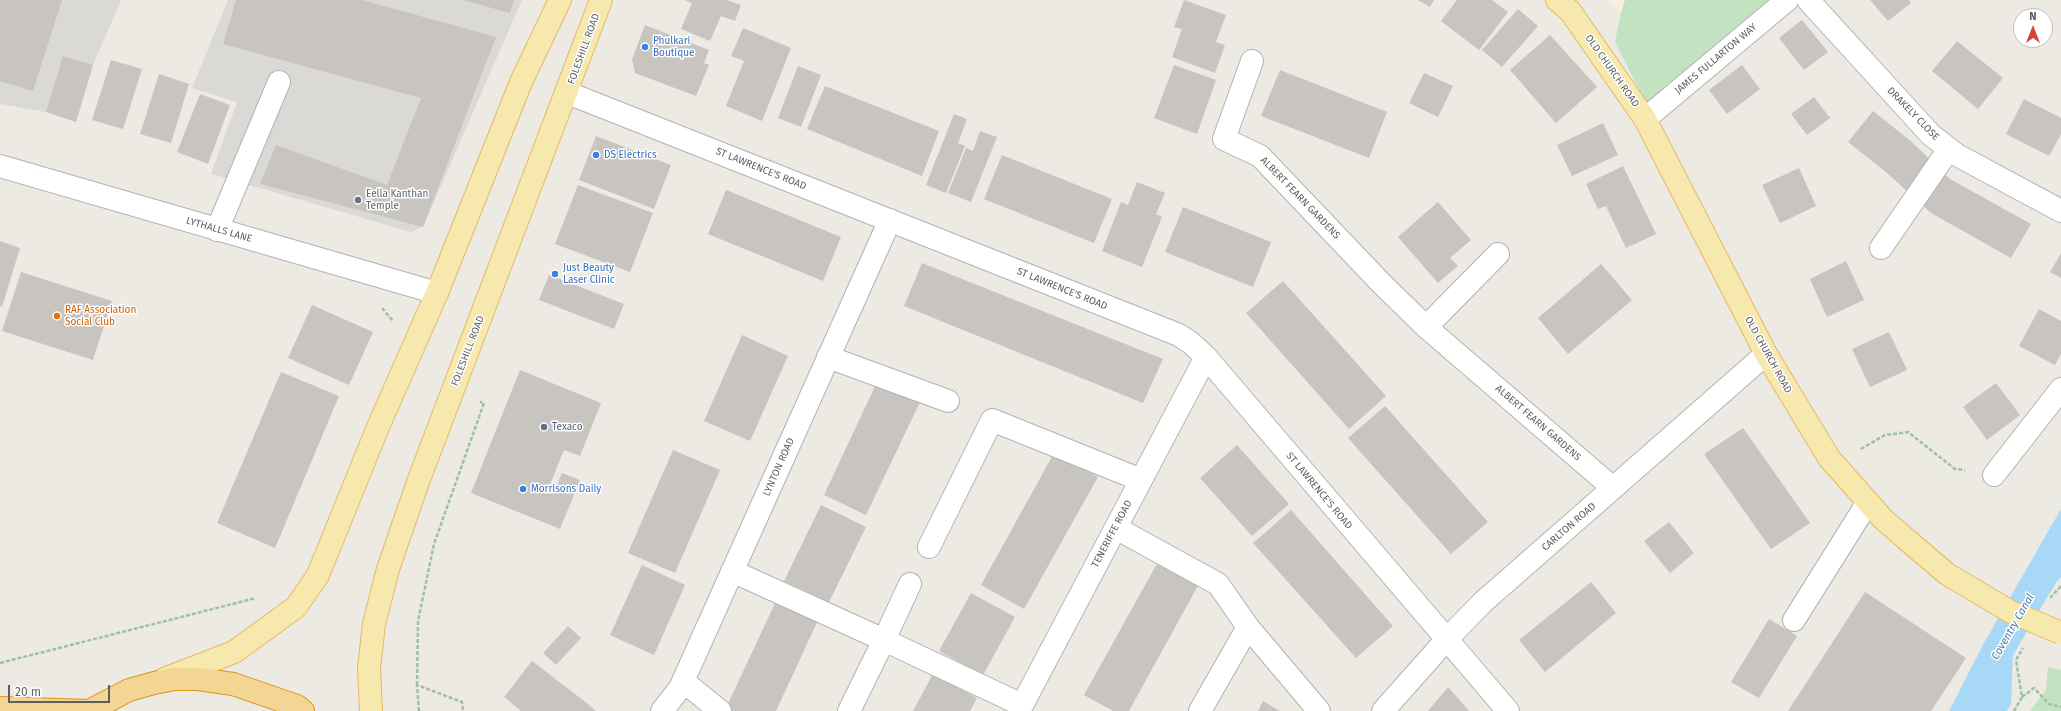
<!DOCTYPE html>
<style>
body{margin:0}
#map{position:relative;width:2061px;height:711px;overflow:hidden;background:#eceae3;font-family:"Fira Sans",sans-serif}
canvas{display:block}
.north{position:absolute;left:2013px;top:8px;width:40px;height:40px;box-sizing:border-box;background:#fff;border:1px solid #bdbfc0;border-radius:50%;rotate:0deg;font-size:11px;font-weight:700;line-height:16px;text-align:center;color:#5b5e62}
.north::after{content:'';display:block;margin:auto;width:14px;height:18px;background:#d8423c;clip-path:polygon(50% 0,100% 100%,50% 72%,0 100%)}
.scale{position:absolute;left:8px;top:685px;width:102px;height:18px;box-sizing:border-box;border:2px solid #5b5e62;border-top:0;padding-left:5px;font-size:12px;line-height:14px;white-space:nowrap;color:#5b5e62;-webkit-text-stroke:3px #fff;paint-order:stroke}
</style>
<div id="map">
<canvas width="2061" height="711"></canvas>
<div class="north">N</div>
<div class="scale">20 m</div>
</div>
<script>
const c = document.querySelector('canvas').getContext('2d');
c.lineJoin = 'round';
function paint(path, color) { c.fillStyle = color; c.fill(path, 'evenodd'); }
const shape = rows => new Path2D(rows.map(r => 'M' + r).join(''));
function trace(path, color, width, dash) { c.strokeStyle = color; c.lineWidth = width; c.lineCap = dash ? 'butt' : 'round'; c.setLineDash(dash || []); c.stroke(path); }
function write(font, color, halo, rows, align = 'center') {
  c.font = font + ' "Fira Sans",sans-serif'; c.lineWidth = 3; c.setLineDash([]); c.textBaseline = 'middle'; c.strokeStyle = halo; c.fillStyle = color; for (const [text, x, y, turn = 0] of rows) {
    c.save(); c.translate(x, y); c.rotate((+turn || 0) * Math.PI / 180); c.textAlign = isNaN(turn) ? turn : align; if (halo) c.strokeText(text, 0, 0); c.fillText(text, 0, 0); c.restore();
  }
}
paint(shape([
 [1609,0,1625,0,1621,12]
]), '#faf1da');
paint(shape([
 [0,0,121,0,93,65,76,122,46,112,0,104],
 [228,0,522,0,423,227,411,232,211,174,237,102,192,88]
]), '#dbd9d5');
paint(shape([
 [1625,0,1773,0,1648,107,1615,42,1621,12],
 [2048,667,2061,670,2061,711,2030,711,2046,690]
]), '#c3e2c1');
paint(shape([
 [2061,509,2061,577,2057,581,2013,655,2011,704,2007,711,1949,711,1984,643]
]), '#a8d8f7');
paint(shape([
 [0,0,62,0,33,91,0,81],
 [236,0,362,0,496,37,423,227,260,184,276,145,387,185,421,98,223,44],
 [463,0,514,0,510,13],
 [684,0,727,0,741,5,735,21,721,16,710,41,681,29,692,3],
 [1184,0,1226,15,1216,42,1225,45,1215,73,1172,57,1182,29,1174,27],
 [1418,0,1434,0,1430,7],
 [1457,0,1492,0,1508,12,1479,50,1441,21],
 [1870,0,1909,0,1911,3,1888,21],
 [1518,9,1538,26,1502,67,1482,50],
 [1802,20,1828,52,1804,70,1779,38],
 [645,25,709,50,704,63,709,65,696,96,635,73,632,59],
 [743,28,791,48,762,121,726,106,744,61,731,56],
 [1550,35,1597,87,1556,123,1510,70],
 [1957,41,2003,78,1978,109,1932,71],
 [63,56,93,65,76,122,46,112],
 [111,60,142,69,123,129,92,120],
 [1174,65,1216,80,1197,134,1154,118],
 [1742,65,1760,89,1727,114,1709,90],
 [798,66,821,75,801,127,778,118],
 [1280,70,1387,112,1369,158,1261,116],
 [1424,73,1453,86,1438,117,1409,103],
 [159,74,189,84,171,143,140,134],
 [825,86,939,131,922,176,807,129],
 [200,94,230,105,208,164,177,152],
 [1814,97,1830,118,1807,135,1791,114],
 [2024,99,2061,118,2061,134,2049,156,2006,134],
 [1873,111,1912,142,1950,179,2031,224,2011,258,1931,213,1887,173,1848,142],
 [954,114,967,119,958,143,965,146,946,193,926,185],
 [1603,123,1618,155,1572,176,1557,145],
 [980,131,997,137,971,202,948,193,966,148,973,151],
 [596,136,671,165,654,209,579,180],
 [1002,155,1112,199,1094,243,984,199],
 [1623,166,1656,234,1626,248,1606,206,1598,209,1586,184],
 [1799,168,1816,206,1780,223,1762,185],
 [1137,182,1165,193,1156,214,1162,217,1142,267,1102,251,1121,202,1128,205],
 [578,185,653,213,630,272,555,244],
 [726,190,841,237,823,281,708,234],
 [1438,202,1471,240,1450,258,1458,266,1438,283,1398,237],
 [1183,207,1271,242,1253,287,1165,252],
 [0,241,20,248,2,307,0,306],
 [2061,253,2061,278,2050,272],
 [1846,261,1864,300,1827,317,1810,279],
 [922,263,1163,359,1143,403,904,306],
 [1601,264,1632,300,1568,354,1538,318],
 [21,272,112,301,93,360,2,331],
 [549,275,624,304,614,329,539,300],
 [1283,281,1386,396,1349,429,1246,313],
 [312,305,373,332,349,385,288,358],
 [2039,309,2061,321,2061,354,2055,365,2019,346],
 [1889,332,1907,370,1870,387,1852,349],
 [742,335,788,356,750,441,704,421],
 [520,370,601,403,580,456,564,450,549,487,531,480,555,490,562,473,580,480,560,529,471,493],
 [281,372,339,396,275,548,217,523],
 [878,380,921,400,866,515,824,495],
 [1996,383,2020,415,1987,440,1963,407],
 [1385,406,1488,522,1451,554,1348,438],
 [1743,428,1810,523,1771,549,1704,454],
 [1237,445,1289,504,1252,536,1200,478],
 [673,450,720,470,675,573,628,553],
 [1054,453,1098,477,1024,609,981,585],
 [821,505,866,527,829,602,784,581],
 [1291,510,1393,626,1356,658,1253,543],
 [1669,522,1694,553,1670,573,1644,541],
 [1159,560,1200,582,1129,711,1113,711,1084,695],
 [642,565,685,585,654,655,610,635],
 [1591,582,1616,613,1545,672,1519,640],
 [1865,592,1966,658,1931,711,1788,711],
 [971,593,1015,617,983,675,939,651],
 [777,599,819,618,776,711,732,711,726,708],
 [1769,619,1797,636,1759,698,1731,682],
 [568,626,581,638,556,665,543,653],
 [532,661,588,704,596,711,521,711,504,697],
 [933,674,977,698,970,711,913,711],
 [1448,687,1469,711,1428,711],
 [1263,701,1280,711,1258,711]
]), '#c8c4c0');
const minor = shape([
 [1808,0,1931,135,1957,155,2061,211],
 [1252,61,1224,139,1260,156,1381,283,1426,327,1613,488],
 [568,93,1179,335,1191,343,1206,357,1508,711],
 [1645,119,1787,0],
 [0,166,437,293],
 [217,230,279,82],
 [1881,248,1949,149],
 [1426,327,1498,254],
 [828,357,948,401],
 [1994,475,2061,389],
 [1116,528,1218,584,1248,627,1319,711],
 [929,547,992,420,1141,480],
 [732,571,884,640,849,711],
 [910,584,884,640,1022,705],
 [1794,620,1868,502],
 [683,681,720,711],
 [662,711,680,688,890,220],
 [1019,711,1206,357],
 [1200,711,1248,627],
 [1383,711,1446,640,1483,602,1766,354]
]);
const major = shape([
 [1557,0,1570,11,1645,119,1766,354,1829,458,1883,519,1906,539],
 [164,679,234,652,296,607,318,575,378,427,437,293,521,82,560,0],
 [371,711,369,668,374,624,388,569,418,482,601,0]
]);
const highway = shape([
 [0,708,89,711,129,690,154,683,174,679,198,679,233,684,297,706,303,711]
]);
trace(minor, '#b0b3b7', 24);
trace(major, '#e4ba64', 24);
trace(highway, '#da9415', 24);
trace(shape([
 [382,308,393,321],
 [1861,449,1885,435,1908,432,1955,469,1965,470],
 [2050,598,2061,586],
 [0,663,256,598],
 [417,685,418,621,434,544,484,403,480,402],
 [2022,697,2034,688,2049,704,2061,707],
 [419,711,417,685,462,702,463,711],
 [2014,711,2022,697,2016,660,2023,648]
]), '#9cc2a4', 2.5, [4, 2]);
trace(minor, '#fff', 22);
trace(major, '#f7e8ad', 22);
trace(highway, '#f3d693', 22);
const majorBridge = shape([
 [1906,539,1947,574,2011,612,2061,633]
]);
trace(majorBridge, '#e4ba64', 24, []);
trace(majorBridge, '#f7e8ad', 22);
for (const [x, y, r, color] of [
 [645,47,4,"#3f7fe0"],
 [596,155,4,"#3f7fe0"],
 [358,200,4,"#6b7280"],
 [555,274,4,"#3f7fe0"],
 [57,316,4,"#e8710a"],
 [544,427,4,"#5c6f8a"],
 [523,489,4,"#3f7fe0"]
]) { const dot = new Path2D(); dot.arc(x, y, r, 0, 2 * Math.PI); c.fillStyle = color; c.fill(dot); trace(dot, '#fff', 1.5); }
write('10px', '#366cbe', '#fff', [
 ["Phulkari",653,41],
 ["Boutique",653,53],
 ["DS Electrics",604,155],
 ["Just Beauty",563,268],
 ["Laser Clinic",563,280],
 ["Morrisons Daily",531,489]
], 'left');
write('10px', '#5b5e62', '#fff', [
 ["FOLESHILL ROAD",584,49,-70],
 ["JAMES FULLARTON WAY",1716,59,-40],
 ["OLD CHURCH ROAD",1612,71,55],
 ["DRAKELY CLOSE",1913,114,46],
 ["ST LAWRENCE'S ROAD",761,169,22],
 ["ALBERT FEARN GARDENS",1300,198,46],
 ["LYTHALLS LANE",219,230,16],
 ["ST LAWRENCE'S ROAD",1062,289,22],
 ["FOLESHILL ROAD",468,351,-69],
 ["OLD CHURCH ROAD",1768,355,61],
 ["ALBERT FEARN GARDENS",1538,423,41],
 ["LYNTON ROAD",779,467,-66],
 ["ST LAWRENCE'S ROAD",1319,491,50],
 ["CARLTON ROAD",1569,527,-41],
 ["TENERIFFE ROAD",1112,534,-62]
]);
write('10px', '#5b616d', '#fff', [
 ["Eella Kanthan",366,194],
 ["Temple",366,206]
], 'left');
write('10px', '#c56008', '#fff', [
 ["RAF Association",65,310],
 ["Social Club",65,322]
], 'left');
write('10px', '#4e5e75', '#fff', [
 ["Texaco",552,427]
], 'left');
write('italic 11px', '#487aa6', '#fff', [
 ["Coventry Canal",2013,627,-60]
]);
</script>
